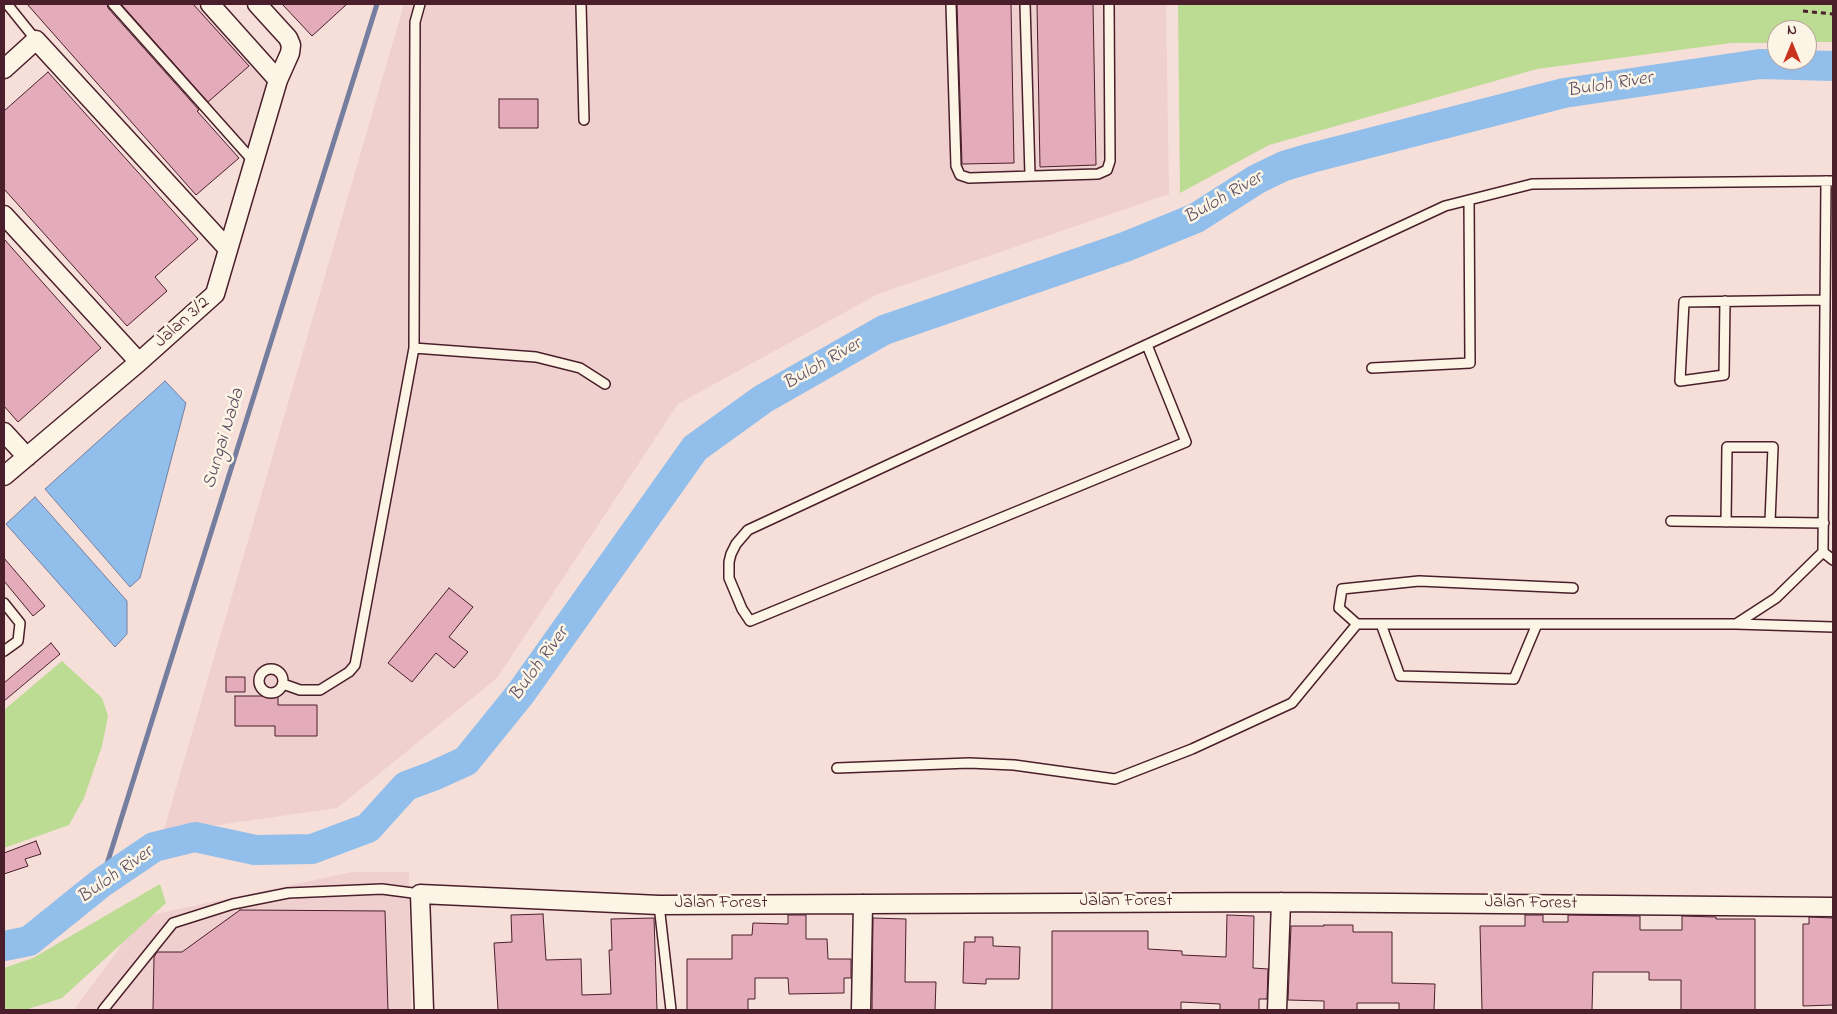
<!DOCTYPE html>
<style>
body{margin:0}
#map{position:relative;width:1837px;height:1014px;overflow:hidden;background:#f5dfd8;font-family:"Indie Flower",sans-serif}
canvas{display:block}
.frame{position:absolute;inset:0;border:5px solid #4a1f2b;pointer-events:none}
.north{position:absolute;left:1767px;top:20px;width:50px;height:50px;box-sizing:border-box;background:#fcf5e5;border:1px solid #b59f9b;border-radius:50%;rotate:0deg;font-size:14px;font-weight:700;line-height:20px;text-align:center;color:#4a1f2b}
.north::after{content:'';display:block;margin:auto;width:18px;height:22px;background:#c8321e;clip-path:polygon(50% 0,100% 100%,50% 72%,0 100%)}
</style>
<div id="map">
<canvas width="1837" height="1014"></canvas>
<div class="frame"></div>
<div class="north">N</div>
</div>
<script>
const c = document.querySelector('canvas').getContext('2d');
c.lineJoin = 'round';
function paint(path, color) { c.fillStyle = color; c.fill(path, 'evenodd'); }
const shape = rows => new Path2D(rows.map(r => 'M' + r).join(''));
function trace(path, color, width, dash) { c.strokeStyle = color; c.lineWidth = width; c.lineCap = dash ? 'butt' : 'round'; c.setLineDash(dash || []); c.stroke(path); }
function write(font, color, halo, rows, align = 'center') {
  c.font = font + ' "Indie Flower",sans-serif'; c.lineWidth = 5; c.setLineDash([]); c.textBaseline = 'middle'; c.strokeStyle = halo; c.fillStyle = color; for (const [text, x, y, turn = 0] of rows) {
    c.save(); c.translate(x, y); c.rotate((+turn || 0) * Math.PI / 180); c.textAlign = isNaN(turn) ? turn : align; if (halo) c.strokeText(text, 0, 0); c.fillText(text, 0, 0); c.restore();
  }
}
paint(shape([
 [119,4,201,4,271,80,251,153],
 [404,4,1166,4,1169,194,878,294,678,404,497,678,337,808,163,833],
 [352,872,409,872,411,1010,74,1010,142,917]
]), '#f0cfcf');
paint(shape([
 [1178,4,1833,4,1833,42,1807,42,1807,30,1777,30,1777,43,1731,43,1537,69,1269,145,1180,193],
 [62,661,102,698,108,716,102,746,84,798,69,825,4,848,4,710],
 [160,884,166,903,62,998,25,1010,4,1010,4,968,33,958]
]), '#bcdb93');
const water = shape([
 [165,381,186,403,140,578,130,587,45,489,165,381],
 [35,497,127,601,127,634,115,647,6,524,35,497]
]);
paint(water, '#91beeb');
trace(water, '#757e9e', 1);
trace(shape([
 [101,883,377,4]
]), '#757e9e', 5);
trace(shape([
 [4,946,29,941,101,883,154,847,195,837,255,850,312,849,368,828,406,786,433,776,466,761,521,693,695,448,763,399,884,330,1125,247,1196,218,1257,179,1284,166,1311,158,1564,93,1760,64,1833,66]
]), '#91beeb', 30);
const building = shape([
 [27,4,107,4,108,8,199,110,197,111,239,158,196,195,27,4],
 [121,4,193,4,249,66,208,102,121,4],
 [282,4,347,4,312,36,282,4],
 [957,4,1011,4,1014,163,962,164,957,4],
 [1037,4,1093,4,1096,165,1040,167,1037,4],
 [48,72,198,239,155,277,167,291,127,326,4,189,4,111,48,72],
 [499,99,538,99,538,128,499,128,499,99],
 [4,239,101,348,18,422,4,406,4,239],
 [4,558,45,606,33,616,4,581,4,558],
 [449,588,473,607,449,637,468,652,454,668,436,653,412,682,388,663,449,588],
 [51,643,60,654,4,701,4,683,51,643],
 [226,677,245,677,245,692,226,692,226,677],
 [235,696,278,696,278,705,317,705,317,736,275,736,275,726,235,726,235,696],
 [36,841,41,854,25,859,28,866,4,874,4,853,36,841],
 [240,910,385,911,388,1010,153,1010,154,957,157,952,182,952,240,910],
 [543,914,546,960,581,959,582,995,611,994,609,950,612,950,611,919,654,918,657,1010,498,1010,494,943,512,942,511,915,543,914],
 [788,915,806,915,806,939,827,939,828,959,851,959,851,978,844,978,844,993,789,994,788,978,755,978,755,999,748,999,748,1010,687,1010,687,959,732,959,732,935,752,935,753,923,788,924,788,915],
 [1227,915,1254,916,1253,968,1268,969,1267,999,1259,999,1259,1010,1220,1010,1220,1004,1181,1002,1181,1010,1052,1010,1052,931,1148,931,1148,949,1182,951,1182,955,1226,957,1227,915],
 [1525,915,1543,915,1543,922,1568,922,1568,915,1640,916,1640,930,1682,930,1682,916,1716,917,1716,919,1755,919,1755,1010,1681,1010,1681,980,1649,980,1649,972,1593,972,1592,1010,1482,1010,1480,926,1525,926,1525,915],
 [1809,917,1833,918,1833,1005,1803,1006,1803,924,1809,924,1809,917],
 [873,918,906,919,905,982,936,982,935,1010,872,1010,873,918],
 [1324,925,1353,925,1353,932,1392,932,1392,983,1435,984,1434,1010,1399,1010,1399,1003,1357,1003,1357,1010,1324,1010,1324,1001,1288,1000,1291,926,1324,926,1324,925],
 [975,937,993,937,993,946,1020,947,1019,979,986,979,986,984,963,983,964,942,975,942,975,937]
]);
paint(building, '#e4abbb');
trace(building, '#4a1f2b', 1);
const service = shape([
 [7,4,36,40],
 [113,4,254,162],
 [581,4,584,120],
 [951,4,956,166,960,175,969,178,1098,174,1107,170,1110,161,1109,4],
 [1025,4,1030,175],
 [1725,301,1724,375,1680,381,1684,302,1825,300],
 [1147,345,1186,442,750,621,742,609,729,578,729,562,731,554,736,544,748,530,1445,206,1532,184,1833,181],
 [414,348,536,357,580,368,605,384],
 [1372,368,1470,363,1469,200],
 [1671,521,1824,523],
 [1726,522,1727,447,1773,447,1770,522],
 [1823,552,1833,560],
 [1573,588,1419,581,1342,589,1339,608,1357,624,1736,624,1833,627],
 [4,603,20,623,18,641,4,651],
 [1381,624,1400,676,1514,679,1537,624],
 [1736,624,1776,598,1823,552,1826,181],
 '259 681a12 12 0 1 1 24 0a12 12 0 1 1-24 0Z',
 [283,684,300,690,320,690,349,672,355,665,414,348,415,22,420,4],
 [837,768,969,763,1014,765,1115,779,1192,749,1292,703,1357,624],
 [659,905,671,1010],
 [103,1010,173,923,233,904,288,893,382,889,420,894]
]);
const minor = shape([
 [210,4,278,80],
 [4,69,36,40,228,249],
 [4,215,139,362],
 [4,432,27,457],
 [4,476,139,362,215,294,278,80,290,53,291,45,288,38,257,4],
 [424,1010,420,894,659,905,1281,902,1833,907],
 [861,1010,863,904],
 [1277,1010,1281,902]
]);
trace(service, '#4a1f2b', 12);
trace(minor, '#4a1f2b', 21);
trace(shape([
 [1803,11,1833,14]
]), '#4a1f2b', 3, [5, 4]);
trace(service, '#fcf5e5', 9);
trace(minor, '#fcf5e5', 18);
write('18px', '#4a1f2b', '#fcf5e5', [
 ["Jalan 3/2",183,323,-42],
 ["Jalan Forest",1126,902],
 ["Jalan Forest",721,904],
 ["Jalan Forest",1531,904,1]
]);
write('italic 19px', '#5f4f65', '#fcf5e5', [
 ["Buloh River",1610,86,-9],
 ["Buloh River",1224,199,-30],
 ["Buloh River",823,365,-30],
 ["Sungai Nada",225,439,-73],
 ["Buloh River",540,665,-54],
 ["Buloh River",116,876,-35]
]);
</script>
